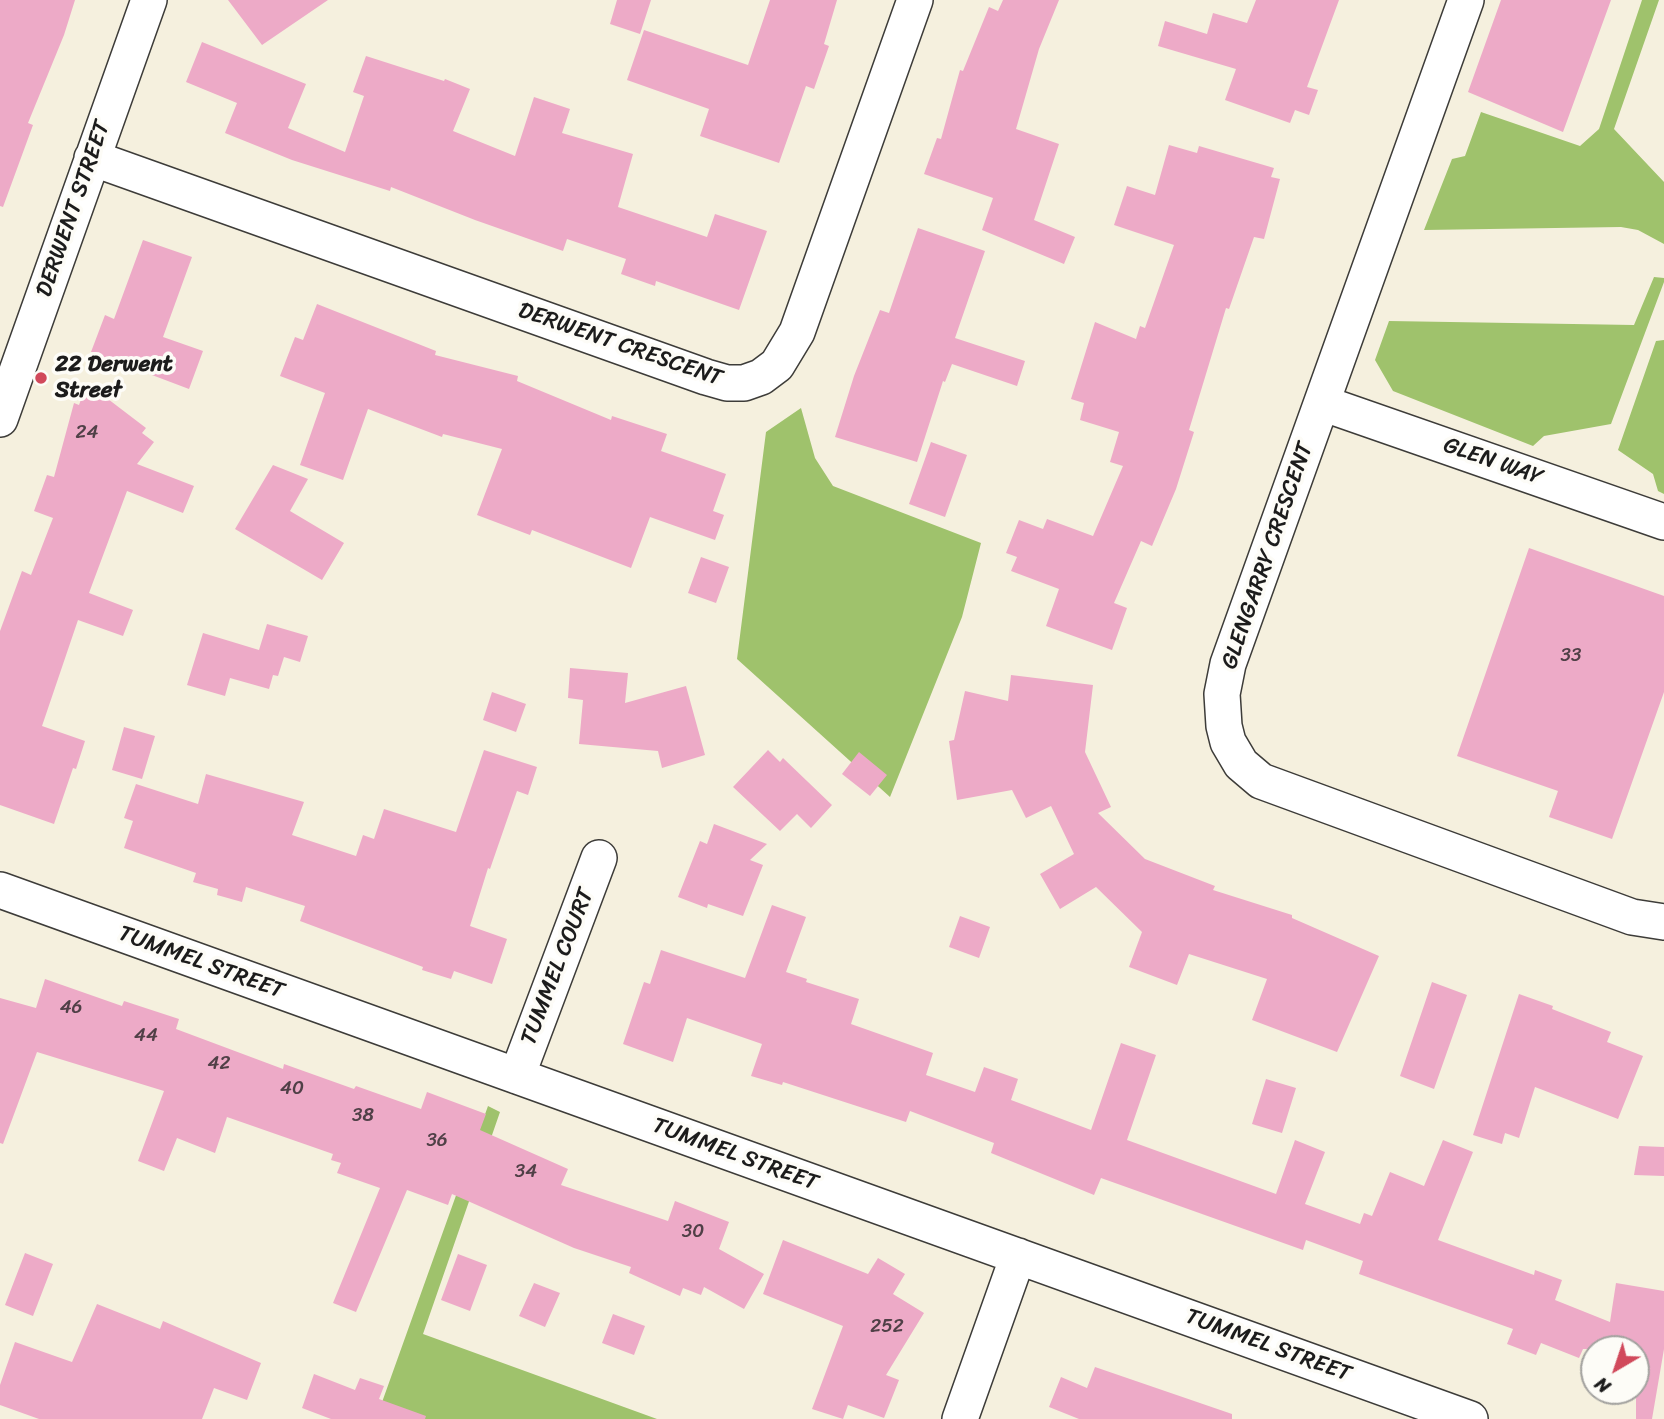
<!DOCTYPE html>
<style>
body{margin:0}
#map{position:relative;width:1664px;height:1419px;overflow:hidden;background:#f5f0de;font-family:Sriracha,sans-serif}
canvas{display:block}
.north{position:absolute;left:1580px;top:1335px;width:70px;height:70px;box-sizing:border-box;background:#fdfcf7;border:2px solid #a3a29f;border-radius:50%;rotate:219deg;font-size:19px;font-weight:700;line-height:28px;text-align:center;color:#1c1c1c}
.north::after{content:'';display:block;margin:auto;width:24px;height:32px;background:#d1495b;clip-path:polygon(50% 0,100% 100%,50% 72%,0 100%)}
</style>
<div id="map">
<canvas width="1664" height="1419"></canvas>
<div class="north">N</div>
</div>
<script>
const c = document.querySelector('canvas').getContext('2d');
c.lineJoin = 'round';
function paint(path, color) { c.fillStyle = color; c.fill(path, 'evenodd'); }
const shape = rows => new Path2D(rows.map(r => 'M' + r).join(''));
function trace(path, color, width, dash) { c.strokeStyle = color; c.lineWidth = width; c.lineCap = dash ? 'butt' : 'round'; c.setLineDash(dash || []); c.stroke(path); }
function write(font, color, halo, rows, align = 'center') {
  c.font = font + ' Sriracha,sans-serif'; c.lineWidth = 7; c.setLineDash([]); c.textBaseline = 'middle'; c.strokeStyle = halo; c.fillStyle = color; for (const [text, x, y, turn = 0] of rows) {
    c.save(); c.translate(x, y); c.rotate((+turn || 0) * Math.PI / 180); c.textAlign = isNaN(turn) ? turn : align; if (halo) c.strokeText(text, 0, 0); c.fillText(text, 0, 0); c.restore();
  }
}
paint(shape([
 [1642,0,1659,0,1614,129,1664,182,1664,244,1638,230,1621,227,1424,230,1452,159,1465,156,1481,112,1580,146,1599,129],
 [1654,277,1664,278,1664,282,1611,424,1544,436,1533,446,1393,391,1375,360,1389,321,1634,325],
 [1664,340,1664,494,1658,491,1653,474,1618,450,1656,341],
 [801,408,815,458,833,486,981,543,962,617,890,797,737,659,766,432],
 [488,1106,500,1112,423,1334,657,1419,376,1419]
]), '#9fc26c');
paint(shape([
 [0,0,75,0,64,35,28,123,33,125,3,207,0,206],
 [228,0,328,0,262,45],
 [617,0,651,0,640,34,610,24],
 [770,0,837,0,824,44,829,46,814,89,806,86,779,163,700,136,709,109,627,80,644,30,748,65],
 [1003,0,1059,0,1039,49,1016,129,1059,144,1034,220,1075,237,1064,264,982,230,993,198,924,174,937,138,941,139,960,70,963,71,989,7,998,11],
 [1256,0,1339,0,1307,87,1318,90,1309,115,1295,110,1290,123,1225,100,1236,69,1158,46,1165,21,1207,34,1213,13,1247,23],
 [1501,0,1611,0,1563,132,1468,92],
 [202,42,306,84,288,128,345,152,364,96,353,92,366,56,444,81,445,79,470,89,453,131,515,156,534,97,570,109,562,133,633,154,618,207,707,237,715,214,767,231,739,310,656,281,655,286,621,274,626,259,567,239,563,251,475,220,391,187,390,191,292,160,225,133,237,103,186,82],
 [1169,145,1197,153,1199,146,1274,168,1271,177,1280,179,1264,239,1254,237,1229,309,1226,308,1189,430,1194,432,1176,489,1152,546,1141,541,1114,603,1127,608,1112,650,1046,626,1059,589,1011,571,1017,557,1006,553,1019,520,1043,529,1047,519,1093,536,1123,466,1110,462,1119,432,1080,420,1084,403,1071,399,1095,322,1136,339,1140,326,1145,328,1174,245,1114,225,1127,186,1155,195],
 [918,228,985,251,955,338,1025,361,1017,386,952,364,945,382,943,381,917,462,835,437,854,376,880,310,889,313],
 [143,240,192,257,163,337,203,351,189,389,91,352,105,315,114,319],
 [317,304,436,351,435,355,518,376,517,381,611,420,612,416,667,434,661,451,726,474,713,511,724,515,715,540,650,517,631,568,532,530,530,535,477,515,502,449,443,434,442,437,368,409,343,480,300,465,325,393,280,376,295,337,303,340],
 [87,383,146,428,142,433,154,442,137,464,194,486,183,513,127,491,89,593,133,610,123,636,78,620,42,726,85,741,76,769,73,768,54,824,0,805,0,631,22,571,31,575,53,518,34,511,47,475,54,477,74,403,79,405],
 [931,442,967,455,945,517,909,504],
 [273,465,308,479,290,511,344,543,322,580,235,529],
 [1529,548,1664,596,1664,692,1612,839,1549,817,1558,791,1457,756],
 [701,557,729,567,716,603,688,593],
 [267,624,308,636,300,662,284,657,278,676,273,675,269,689,230,678,225,696,187,685,203,633,259,650],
 [570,668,628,673,625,703,686,686,705,755,662,768,658,751,579,744,583,700,568,698],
 [1011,675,1093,685,1085,752,1111,807,1098,813,1145,859,1215,886,1213,890,1292,915,1292,918,1379,956,1337,1052,1252,1020,1267,979,1189,954,1177,985,1129,967,1142,932,1096,887,1060,909,1040,874,1074,854,1051,806,1026,818,1012,790,957,800,949,741,954,740,965,691,1008,701],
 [492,692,526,704,516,732,483,720],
 [124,727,155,736,142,779,112,770],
 [484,750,537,767,528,795,517,791,490,869,488,868,470,926,507,939,492,984,454,971,451,979,422,970,423,967,300,921,305,906,246,887,242,902,217,895,218,889,193,882,196,873,124,848,133,821,124,818,136,784,198,804,206,774,304,802,292,835,356,856,363,835,374,839,384,809,456,832],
 [768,750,780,762,783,758,832,805,811,828,797,814,780,831,733,787],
 [859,752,887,775,870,796,842,774],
 [714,824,767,844,750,860,763,865,743,916,708,904,707,908,678,897,700,841,707,844],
 [772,905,806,917,786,972,807,979,806,982,859,999,851,1024,933,1053,926,1075,975,1092,984,1067,1018,1079,1011,1100,1091,1130,1121,1043,1156,1055,1127,1140,1276,1194,1295,1140,1325,1152,1305,1204,1360,1224,1364,1213,1372,1216,1390,1172,1424,1186,1443,1140,1473,1152,1438,1240,1534,1275,1535,1270,1562,1280,1555,1300,1610,1322,1616,1283,1664,1291,1664,1349,1652,1419,1636,1419,1636,1349,1583,1349,1579,1358,1541,1343,1536,1355,1507,1344,1513,1329,1359,1274,1363,1261,1306,1240,1303,1250,1101,1178,1094,1195,991,1153,994,1143,910,1111,906,1122,783,1082,782,1085,751,1076,762,1044,687,1018,673,1062,623,1044,644,982,650,984,661,950,745,978],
 [960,916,990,927,979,958,949,947],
 [45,979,122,1006,124,1001,179,1019,176,1029,283,1069,284,1064,354,1089,356,1086,421,1109,427,1092,486,1114,480,1130,568,1169,561,1185,668,1221,675,1201,729,1222,719,1249,764,1274,744,1309,704,1287,701,1295,683,1288,680,1296,629,1273,631,1267,574,1248,452,1194,448,1205,407,1190,356,1312,333,1303,380,1188,337,1173,341,1163,331,1160,333,1154,227,1117,215,1153,177,1138,164,1171,138,1161,164,1091,37,1052,3,1144,0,1143,0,998,36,1008],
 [1432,982,1467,995,1434,1089,1400,1076],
 [1519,994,1553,1006,1552,1009,1611,1032,1607,1042,1643,1056,1618,1119,1535,1087,1519,1138,1505,1133,1502,1144,1473,1135],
 [1266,1079,1296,1088,1282,1133,1252,1124],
 [1639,1146,1664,1147,1664,1176,1634,1175],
 [783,1240,868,1274,878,1258,905,1274,893,1294,924,1313,886,1375,899,1380,884,1418,848,1405,843,1419,812,1409,843,1326,763,1294],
 [25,1253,53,1264,33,1316,5,1305],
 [458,1254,487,1265,470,1311,441,1300],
 [534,1283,560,1293,545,1327,519,1316],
 [97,1304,160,1329,163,1321,261,1363,247,1400,214,1388,202,1419,39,1419,0,1405,0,1385,15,1342,72,1362],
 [613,1314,645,1326,634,1355,602,1343],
 [1095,1367,1232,1414,1232,1419,1079,1419,1049,1407,1061,1377,1087,1388],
 [314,1374,355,1390,360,1378,384,1386,379,1399,426,1416,425,1419,331,1419,302,1408]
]), '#edaac7');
const minor = shape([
 [1466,0,1228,664,1222,694,1224,726,1228,742,1241,764,1261,781,1632,917,1664,922],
 [92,158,706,377,727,383,744,383,761,377,777,365,797,332,915,0],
 [1322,403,1664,522],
 [0,419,149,0],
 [0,890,1470,1419],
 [517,1076,599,858],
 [960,1419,1018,1256]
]);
trace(minor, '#3d3c39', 38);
trace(minor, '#fff', 35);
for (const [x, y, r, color] of [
 [41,378,7,"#d1495b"]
]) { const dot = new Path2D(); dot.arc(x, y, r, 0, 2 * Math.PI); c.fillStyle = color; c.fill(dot); trace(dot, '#fdfcf7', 2.5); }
write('19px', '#504047', null, [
 ["24",87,433],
 ["33",1571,656],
 ["46",71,1008],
 ["44",146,1036],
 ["42",219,1064],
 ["40",292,1089],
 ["38",363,1116],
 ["36",437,1141],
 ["34",526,1172],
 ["30",693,1232],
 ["252",887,1327]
]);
write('23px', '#1c1c1c', '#fdfcf7', [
 ["DERWENT STREET",74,209,-71],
 ["DERWENT CRESCENT",620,345,19],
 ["GLEN WAY",1493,462,19],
 ["GLENGARRY CRESCENT",1268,556,-71],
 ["TUMMEL STREET",201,963,20],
 ["TUMMEL COURT",558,967,-69],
 ["TUMMEL STREET",735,1155,20],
 ["TUMMEL STREET",1268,1346,20]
]);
write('bold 23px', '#1c1c1c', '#fdfcf7', [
 ["22 Derwent",55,365],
 ["Street",55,391]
], 'left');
</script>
